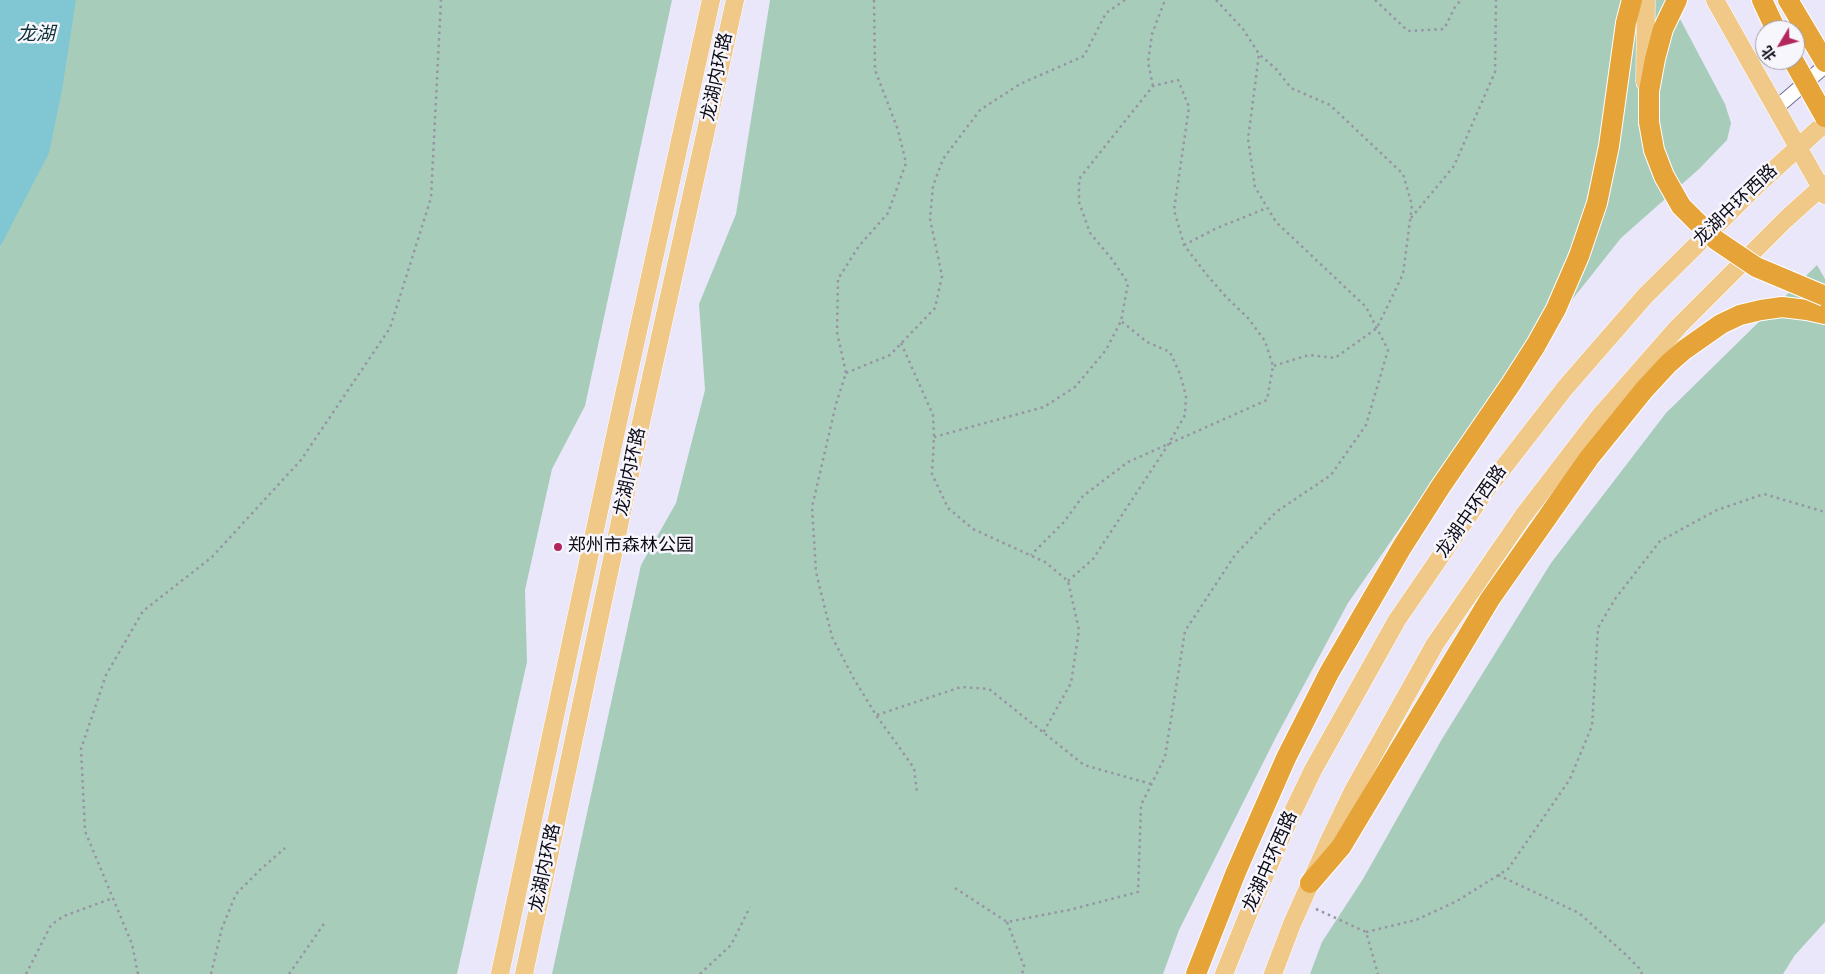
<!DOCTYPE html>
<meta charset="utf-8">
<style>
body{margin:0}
#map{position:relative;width:1825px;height:974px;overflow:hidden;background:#ebe7fb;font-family:Jost,"Noto Sans SC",sans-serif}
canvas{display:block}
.north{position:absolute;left:1755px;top:20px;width:50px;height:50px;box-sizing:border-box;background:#f8f6fd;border:1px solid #9a98a0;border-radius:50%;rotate:233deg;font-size:14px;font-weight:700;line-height:20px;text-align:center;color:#0c0a14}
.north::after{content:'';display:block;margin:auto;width:18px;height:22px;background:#b3265c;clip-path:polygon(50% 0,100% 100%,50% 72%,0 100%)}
</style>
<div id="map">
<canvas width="1825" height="974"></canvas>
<div class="north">北</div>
</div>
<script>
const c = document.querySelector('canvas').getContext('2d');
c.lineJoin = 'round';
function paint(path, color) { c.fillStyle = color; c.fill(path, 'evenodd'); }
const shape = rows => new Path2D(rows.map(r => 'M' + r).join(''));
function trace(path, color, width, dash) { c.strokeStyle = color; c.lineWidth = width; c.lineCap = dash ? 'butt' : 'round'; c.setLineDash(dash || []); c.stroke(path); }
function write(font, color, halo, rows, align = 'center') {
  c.font = font + ' Jost,"Noto Sans SC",sans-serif'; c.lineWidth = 5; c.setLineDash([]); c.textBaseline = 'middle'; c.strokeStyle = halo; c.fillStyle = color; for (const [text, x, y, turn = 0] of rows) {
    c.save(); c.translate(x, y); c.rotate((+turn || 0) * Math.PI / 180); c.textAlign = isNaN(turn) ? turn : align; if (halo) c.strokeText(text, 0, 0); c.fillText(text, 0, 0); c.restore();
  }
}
paint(shape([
 [0,0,672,0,585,406,552,469,525,590,527,662,457,974,0,974,0,247,1,245],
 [770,0,1670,0,1725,104,1731,123,1727,140,1699,169,1621,238,1464,436,1348,603,1276,737,1179,930,1163,974,552,974,641,565,676,503,705,390,699,304,736,214],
 [1817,265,1825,279,1825,922,1795,955,1783,974,1310,974,1322,942,1363,879,1442,739,1551,563,1666,413]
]), '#a7cdba');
paint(shape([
 [0,0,76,0,62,90,49,153,0,247]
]), '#80c6d3');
const minor = shape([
 [1776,108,1825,66]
]);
const major = shape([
 [1715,0,1825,195],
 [1645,82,1646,0],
 [500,974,618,422,711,0],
 [524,974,640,427,735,0],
 [1224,974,1251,907,1288,822,1313,770,1397,620,1486,490,1565,388,1645,296,1756,186,1825,123],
 [1273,974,1292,924,1329,841,1353,791,1435,644,1523,516,1599,417,1678,327,1786,219,1825,184]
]);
const highway = shape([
 [1762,0,1776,30],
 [1788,0,1825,62],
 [1649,122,1649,91,1655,59,1663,29,1677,0],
 [1310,883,1341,847,1490,599,1589,458,1644,390,1668,364,1684,350,1721,324,1740,315,1761,310,1782,307,1807,310,1825,314],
 [1196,974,1236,872,1286,758,1329,673,1402,547,1441,486,1511,384,1536,345,1556,309,1579,256,1597,203,1609,146,1626,23,1632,0]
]);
trace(minor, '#716b88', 16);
trace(major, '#fff', 19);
trace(highway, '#fff', 22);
trace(shape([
 [874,0,875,70,898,130,906,163,888,213,859,246,838,279,837,332,846,373,836,404,812,507,816,572,832,637,854,679,876,715,914,768,917,792],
 [1216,0,1243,29,1259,54,1276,69,1291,88,1330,105,1403,174,1412,205,1403,274,1377,328,1335,358,1309,355,1273,366],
 [1375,0,1408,31,1444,29,1455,7,1461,0],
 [1153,86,1148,62,1152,34,1165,0],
 [1411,218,1454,166,1495,72,1496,0],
 [1184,245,1217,228,1267,208],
 [901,343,933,415,934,437,932,474,948,508,973,529,1045,562,1068,581,1079,630,1071,683,1043,733],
 [846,373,890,355,935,308,942,276,930,219,933,186,943,159,980,110,1020,84,1084,56,1106,13,1125,0],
 [934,437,1044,407,1075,387,1106,350,1121,321,1128,283,1111,258,1090,233,1079,202,1079,179,1153,86,1178,80,1189,107,1174,210,1184,245,1207,275,1227,298,1248,318,1265,341,1273,366,1267,400,1128,462,1083,496,1064,522,1031,555],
 [1068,581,1093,559,1168,445,1185,415,1186,396,1180,374,1170,352,1147,342,1121,321],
 [877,715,961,687,989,689,1084,765,1151,784],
 [1498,875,1579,913,1624,953,1640,969,1642,974],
 [955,888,1007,922,1069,910,1138,892,1141,805,1165,757,1185,631,1235,555,1276,512,1331,475,1366,425,1388,350,1366,307,1276,222,1255,187,1248,139,1259,54],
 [1316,909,1366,932,1378,974],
 [1007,922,1024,966,1022,974],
 [1366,932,1416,920,1457,901,1508,869,1570,779,1592,726,1598,628,1615,599,1660,541,1717,510,1764,494,1825,512],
 [26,974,51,925,64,916,113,898],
 [138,974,132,944,85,831,81,749,106,675,143,611,212,557,301,460,390,328,431,198,441,0],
 [211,974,222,928,236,894,261,869,285,848],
 [289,974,326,921],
 [700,974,731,945,750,907]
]), '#9794a4', 2.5, [2.5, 4]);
trace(minor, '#fff', 14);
trace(major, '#f0c887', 18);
trace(highway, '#e6a337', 20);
const highwayBridge = shape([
 [1793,60,1825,117],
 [1649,122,1654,150,1664,176,1681,206,1696,221,1716,240,1756,267,1825,296]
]);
trace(highwayBridge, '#fff', 22, []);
trace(highwayBridge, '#e6a337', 20);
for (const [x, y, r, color] of [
 [558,547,5,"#b3265c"]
]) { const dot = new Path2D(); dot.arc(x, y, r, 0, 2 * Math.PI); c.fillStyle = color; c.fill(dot); trace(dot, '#f8f6fd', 2); }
write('18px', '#0c0a14', '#f8f6fd', [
 ["龙湖内环路",718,77,-78],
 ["龙湖中环西路",1736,206,-44],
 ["龙湖内环路",631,472,-78],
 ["龙湖中环西路",1472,512,-55],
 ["龙湖中环西路",1271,862,-66],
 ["龙湖内环路",546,868,-78]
]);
write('18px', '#0c0a14', '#f8f6fd', [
 ["郑州市森林公园",568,547]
], 'left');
write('italic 19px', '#0e3137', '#f8f6fd', [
 ["龙湖",36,35]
]);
</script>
